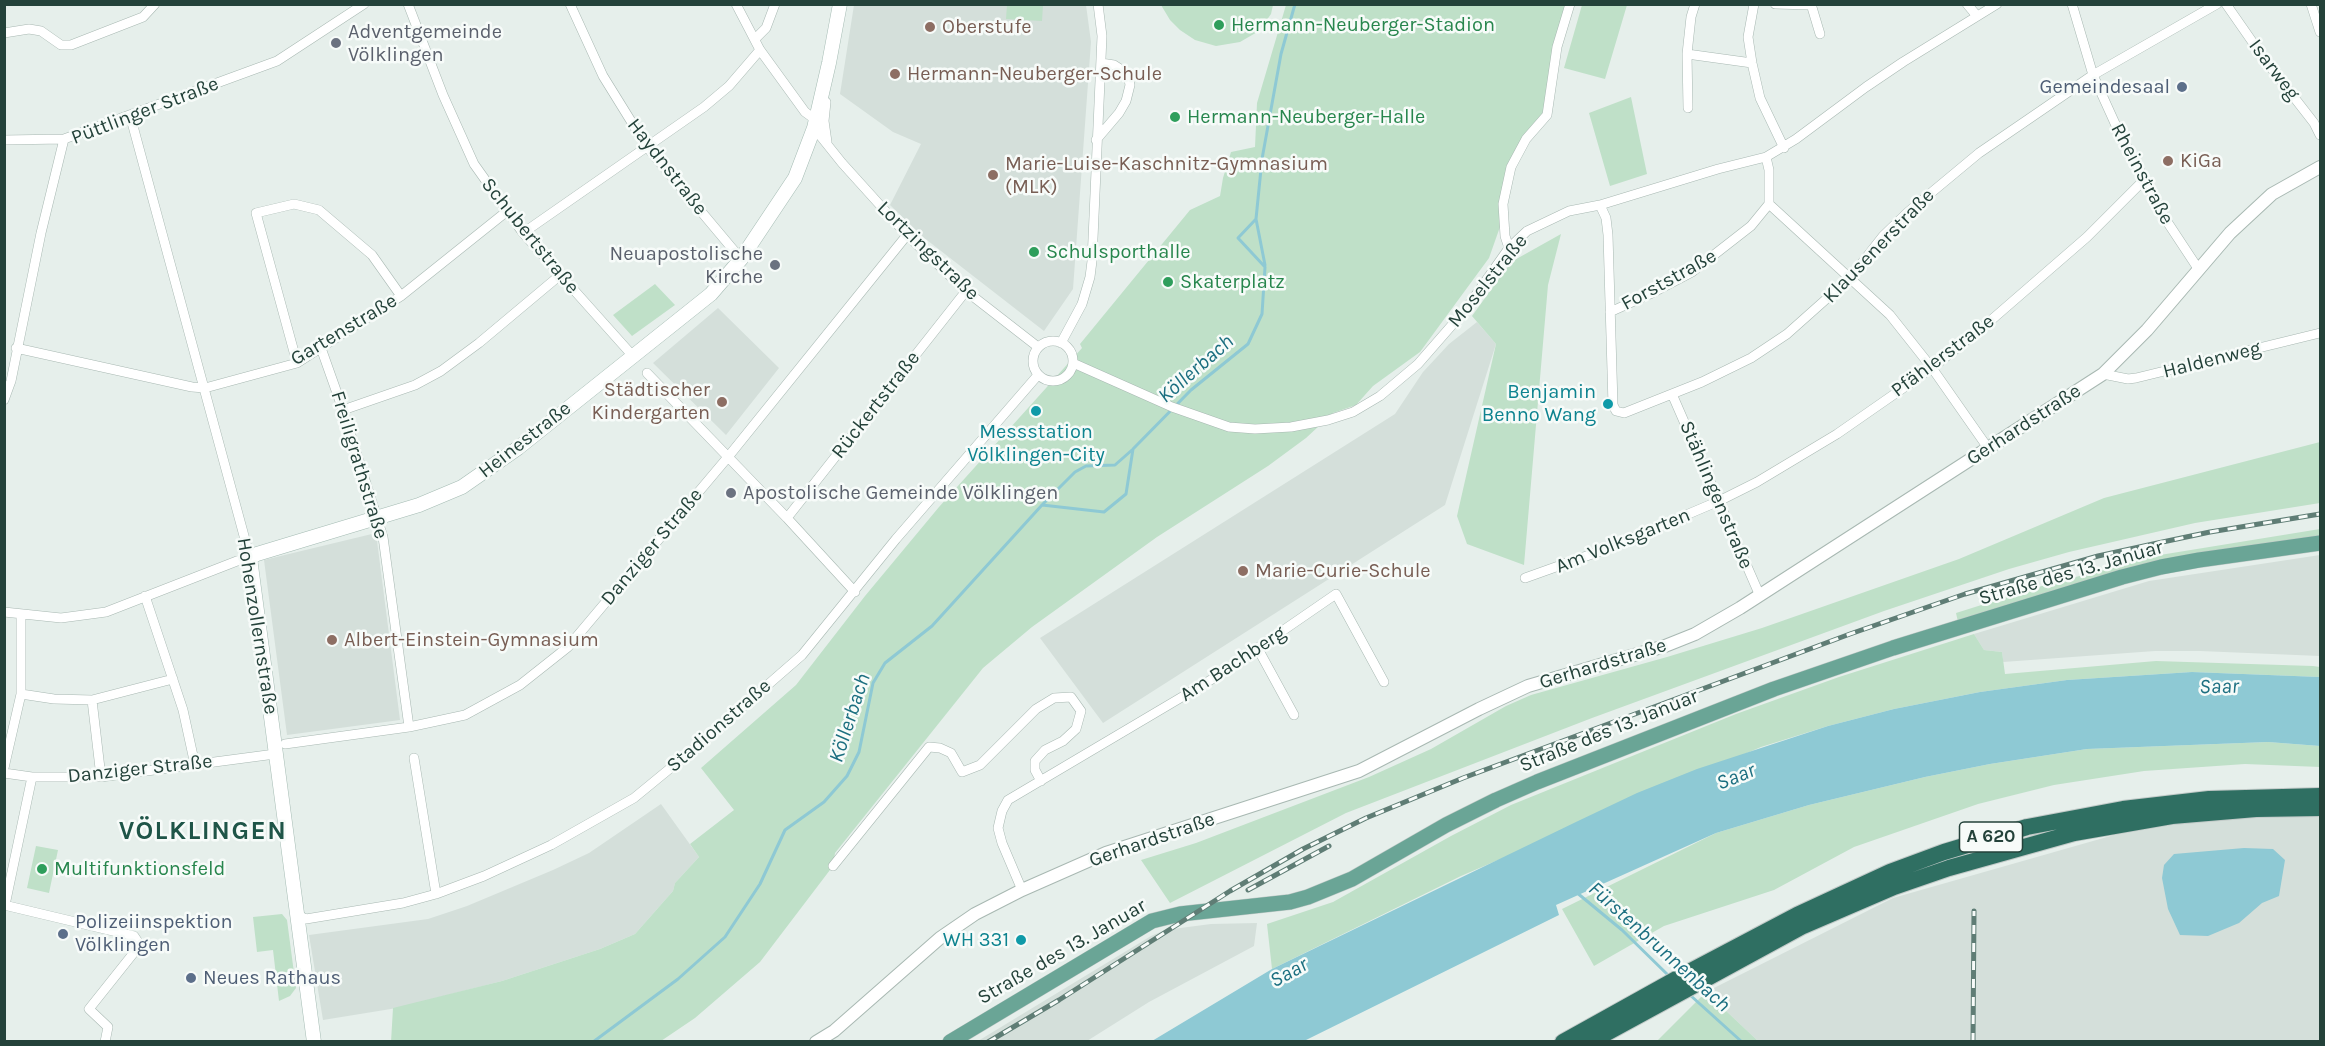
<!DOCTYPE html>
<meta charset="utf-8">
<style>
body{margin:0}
#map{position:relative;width:2325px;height:1046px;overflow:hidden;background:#e6efeb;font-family:Karla,sans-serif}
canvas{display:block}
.frame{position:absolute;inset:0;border:6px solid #24423a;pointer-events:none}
</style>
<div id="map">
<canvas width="2325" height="1046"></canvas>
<div class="frame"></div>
</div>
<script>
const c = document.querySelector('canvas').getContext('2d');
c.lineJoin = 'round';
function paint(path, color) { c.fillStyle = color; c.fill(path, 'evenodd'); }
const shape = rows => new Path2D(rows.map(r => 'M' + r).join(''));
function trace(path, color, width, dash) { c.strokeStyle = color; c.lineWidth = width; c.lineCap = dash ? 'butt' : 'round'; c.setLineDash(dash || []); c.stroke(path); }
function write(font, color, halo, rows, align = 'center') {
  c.font = font + ' Karla,sans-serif'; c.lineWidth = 5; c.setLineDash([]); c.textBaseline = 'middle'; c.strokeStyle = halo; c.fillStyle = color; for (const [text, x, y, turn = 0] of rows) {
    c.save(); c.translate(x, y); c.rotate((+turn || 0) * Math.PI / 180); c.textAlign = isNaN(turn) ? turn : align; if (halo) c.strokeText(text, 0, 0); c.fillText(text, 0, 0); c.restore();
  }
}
paint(shape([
 [854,5,1086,5,1091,42,1073,289,1044,331,923,237,890,205,921,144,893,132,840,94],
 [718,308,779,368,726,435,653,363],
 [1477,322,1496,344,1445,505,1103,723,1040,638,1395,414,1423,372,1449,344],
 [376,533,400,720,287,735,264,560],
 [2320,555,2320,656,2200,651,2155,651,2003,662,2002,652,1984,650,1974,634,2149,581],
 [661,804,699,857,675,883,673,891,635,934,600,949,502,981,397,1008,323,1020,309,935,428,919,467,906,553,870,589,853],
 [2320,815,2320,1041,1758,1041,1706,992,1893,898,2142,827,2235,819],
 [1257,923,1254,946,1149,1002,1087,1041,978,1041,1151,936,1165,930,1211,924]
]), '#d4dfda');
paint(shape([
 [1007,5,1043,5,1042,21,1006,19],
 [1161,5,1273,5,1271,14,1259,31,1240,42,1216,46,1195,40,1180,30,1170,20],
 [1286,5,1570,5,1547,115,1511,167,1501,224,1489,258,1420,352,1373,386,1356,405,1333,413,1306,438,1268,466,1157,537,1032,627,983,668,835,853,833,866,760,962,695,1018,661,1041,391,1042,393,1008,502,981,600,949,635,934,673,891,675,883,699,857,690,844,734,810,701,768,796,685,865,596,939,507,1082,348,1080,344,1190,210,1220,196,1223,178,1231,152,1255,147,1257,103],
 [1582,5,1627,5,1605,79,1564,68],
 [1631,97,1647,174,1610,186,1589,113],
 [1561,234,1548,285,1524,565,1467,544,1457,516,1496,344,1472,316,1511,262],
 [655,284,675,305,632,336,613,315],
 [2320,442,2320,503,2195,523,2069,552,2009,569,1884,611,1592,718,1346,813,1170,903,1141,860,1196,843,1369,777,1431,749,1506,706,1531,695,1667,657,1762,628,1959,559,2104,498],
 [2320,529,2320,537,1958,622,1956,613,2045,585,2160,555],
 [1974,634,1984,650,2002,652,2005,674,2156,661,2313,666,2320,667,2320,677,2192,672,2067,680,1980,692,1894,709,1828,726,1761,747,1461,876,1272,969,1267,924,1333,902,1451,836,1511,805,1736,714,1839,677],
 [2268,742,2320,746,2320,767,2245,764,2144,771,2054,785,1978,804,1854,847,1774,890,1664,926,1594,966,1562,909,1716,833,1809,805,1925,777,1990,764,2087,749],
 [36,846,58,850,49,893,27,888],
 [282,914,287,920,296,988,290,996,279,1001,273,950,257,952,253,917],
 [1706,992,1758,1041,1657,1041]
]), '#bfe0c8');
paint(shape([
 [2192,672,2320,677,2320,746,2268,742,2087,749,1990,764,1925,777,1809,805,1716,833,1556,905,1559,915,1304,1041,1152,1041,1272,969,1578,821,1637,793,1697,769,1828,726,1894,709,1980,692,2067,680],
 [2244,848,2273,849,2285,860,2279,896,2262,903,2239,923,2208,936,2180,935,2168,909,2162,878,2164,865,2174,854]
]), '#8ec9d4');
trace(shape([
 [1256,219,1265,265],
 [1042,505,1075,472,1086,466,1115,465,1132,450],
 [1576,892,1622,930,1669,976],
 [1690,995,1742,1042],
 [593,1042,678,979,725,937,760,884,785,830,824,802,847,776,859,752,873,683,885,663,932,626,1042,505,1104,512,1126,494,1133,449,1191,390,1248,344,1262,314,1265,267,1238,238,1256,219,1262,159,1281,54,1295,4]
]), '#8ec9d4', 3);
const minor = shape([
 [408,4,443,95,474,164,523,233,632,355],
 [570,4,603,76,647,147,741,259],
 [736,4,760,50,805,112,816,120],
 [1754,4,1748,37,1752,63,1760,98,1784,148],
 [1775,4,1811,5],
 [1811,4,1820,34],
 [1967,4,1977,16],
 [2072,4,2093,75,2118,130,2168,223,2199,270],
 [2226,4,2265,60,2314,123,2320,135],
 [2311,4,2320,32],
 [4,33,29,29,41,31,61,45,71,45,143,17,155,4],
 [755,39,766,28,775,4],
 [1687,54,1752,63],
 [826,102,824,121,827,142],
 [1688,108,1687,54,1691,17,1695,4],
 [814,128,842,163,907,235,966,291,1038,347],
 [4,140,64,139,277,61,364,4],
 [1096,140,1119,113,1126,101,1130,85,1128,74,1114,65,1101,63],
 [1769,204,1890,315,1932,368,1988,448],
 [1600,205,1606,218,1608,235,1613,405,1616,411,1624,413,1702,382,1751,358,1787,334,1851,277,1883,236,1908,212,1979,153,2093,75,2217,4],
 [523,233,704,107,729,86,760,50],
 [1509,248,1505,236,1503,204,1511,167,1526,139,1547,115,1557,47,1570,4],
 [1610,312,1650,294,1692,272,1751,226,1769,204,1769,170,1766,157],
 '1033 361a20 20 0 1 1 40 0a20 20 0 1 1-40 0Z',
 [1061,343,1082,304,1090,277,1092,261,1102,36,1098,4],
 [16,348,192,387,205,388,297,363,401,296,506,212],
 [321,348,343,410,383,537,409,727],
 [297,363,256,213,294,204,319,210,372,255,401,296],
 [1073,363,1172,407,1229,427,1255,429,1291,427,1328,420,1353,412,1380,396,1418,364,1466,309,1509,248,1527,231,1569,211,1600,205,1718,169,1766,157,1796,139,1866,87,1903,62,1997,4],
 [647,373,787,518,855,592],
 [2103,374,2128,379,2136,378,2320,333],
 [1672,394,1760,596],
 [4,400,11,381,41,233,64,139],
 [343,410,415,385,441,371,479,343,559,276],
 [787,518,966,291],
 [1525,578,1606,549,1719,501,1757,482,1837,434,1932,368,1989,322,2087,237,2144,180],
 [145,596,183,710,195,765],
 [4,612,61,618,106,612,237,561,250,558,130,115],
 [1258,649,1294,715],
 [21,694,54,699,92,700,173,679],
 [92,700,101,777],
 [285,744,409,727,465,715,520,685,568,647,728,457,907,235],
 [414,758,436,894],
 [4,768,21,694,21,615],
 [4,773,32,777,101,777,275,754],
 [833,866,929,747,940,748,951,753,962,772,980,765,1036,709,1054,698,1071,697,1081,711,1076,729,1063,741,1045,750,1035,761,1035,770,1041,781],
 [1022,890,1002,843,998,828,1002,811,1008,800,1214,678,1336,594,1384,682],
 [4,905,134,936,140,945,89,1009,108,1027,105,1042],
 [5,905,32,777],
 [296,914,306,919,403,903,436,894,484,876,551,845,634,798,701,743,802,655,896,539,1038,375]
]);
const tertiary = shape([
 [816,1042,834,1031,940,938,975,914,1022,890,1106,853,1359,771,1479,709,1528,686,1665,646,1695,634,1740,608,2103,374,2147,330,2230,233,2272,194,2320,167]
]);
const secondary = shape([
 [314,1042,250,558,257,554,419,505,462,487,518,448,711,294,741,259,795,178,814,128,829,63,840,4]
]);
const primary = shape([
 [950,1042,1152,921,1180,914,1290,902,1308,897,1352,879,1446,825,1496,800,1537,782,1774,689,1893,648,2122,577,2161,567,2199,560,2320,543]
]);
const motorway = shape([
 [1563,1042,1687,973,1797,915,1890,872,1944,852,2027,827,2123,809,2209,799,2320,796],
 [1590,1042,1801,927,1894,887,1949,868,2074,833,2172,816,2256,809,2320,808]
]);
trace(minor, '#a8b8b2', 10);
trace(tertiary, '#a8b8b2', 14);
trace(secondary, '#a4bbb3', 15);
trace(primary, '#c2cac8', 16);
trace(motorway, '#c2cac8', 18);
trace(minor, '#fff', 9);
trace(tertiary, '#fff', 12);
trace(secondary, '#fff', 14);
trace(primary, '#6aa596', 15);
trace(motorway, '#2f6f62', 16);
const rail = shape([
 [1248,890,1329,846],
 [988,1042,1059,1000,1230,891,1303,849,1366,818,1463,778,1850,634,1965,594,2098,556,2153,544,2210,532,2320,514],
 [1973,1042,1974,911]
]);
trace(rail, '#5f7d75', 5);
trace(rail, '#f7fbf9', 3, [9]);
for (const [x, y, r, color] of [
 [1219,25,6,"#2e9e5b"],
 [930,27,6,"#8d6e63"],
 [336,43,6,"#6b7280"],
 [895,74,6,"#8d6e63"],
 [2182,87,6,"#5c6f8a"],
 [1175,117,6,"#2e9e5b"],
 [2168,161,6,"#8d6e63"],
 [993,175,6,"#8d6e63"],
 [1034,252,6,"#2e9e5b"],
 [775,265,6,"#6b7280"],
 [1168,282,6,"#2e9e5b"],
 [722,402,6,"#8d6e63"],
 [1608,404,6,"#0f9aa8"],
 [1036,411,6,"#0f9aa8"],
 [731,493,6,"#6b7280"],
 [1243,571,6,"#8d6e63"],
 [332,640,6,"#8d6e63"],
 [42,869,6,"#2e9e5b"],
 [63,934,6,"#5c6f8a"],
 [1021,940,6,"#0f9aa8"],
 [191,978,6,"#5c6f8a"]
]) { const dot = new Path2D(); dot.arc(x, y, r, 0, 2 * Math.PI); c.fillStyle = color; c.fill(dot); trace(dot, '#f7fbf9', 2); }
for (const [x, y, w] of [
 [1991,837,63]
]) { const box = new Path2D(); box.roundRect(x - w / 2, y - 15, w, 30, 4.5); c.fillStyle = '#f7fbf9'; c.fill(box); trace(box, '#24423a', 1.5); }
write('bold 18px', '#24423a', null, [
 ["A 620",1991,837]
]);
write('20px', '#27864d', '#f7fbf9', [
 ["Hermann-Neuberger-Stadion",1231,25],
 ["Hermann-Neuberger-Halle",1187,117],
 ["Schulsporthalle",1046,252],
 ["Skaterplatz",1180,282],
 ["Multifunktionsfeld",54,869]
], 'left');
write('20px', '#785e54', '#f7fbf9', [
 ["Oberstufe",942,27],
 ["Hermann-Neuberger-Schule",907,74],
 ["KiGa",2180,161],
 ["Marie-Luise-Kaschnitz-Gymnasium",1005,164],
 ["(MLK)",1005,187],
 ["Städtischer",710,390,"right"],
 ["Kindergarten",710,413,"right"],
 ["Marie-Curie-Schule",1255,571],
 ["Albert-Einstein-Gymnasium",344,640]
], 'left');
write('20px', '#5b616d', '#f7fbf9', [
 ["Adventgemeinde",348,32],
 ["Völklingen",348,55],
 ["Neuapostolische",763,254,"right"],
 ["Kirche",763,277,"right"],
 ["Apostolische Gemeinde Völklingen",743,493]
], 'left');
write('20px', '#24423a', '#f7fbf9', [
 ["Isarweg",2274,70,53],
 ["Püttlinger Straße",145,111,-21],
 ["Haydnstraße",667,167,52],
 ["Rheinstraße",2142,174,62],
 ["Schubertstraße",530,236,51],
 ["Klausenerstraße",1879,246,-46],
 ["Lortzingstraße",928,251,44],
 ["Forststraße",1669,280,-29],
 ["Moselstraße",1488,281,-51],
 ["Gartenstraße",344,330,-31],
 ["Pfählerstraße",1943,356,-37],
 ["Haldenweg",2212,360,-14],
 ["Rückertstraße",876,405,-52],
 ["Gerhardstraße",2024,425,-33],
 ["Heinestraße",525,440,-38],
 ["Freiligrathstraße",359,465,73],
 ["Stählingenstraße",1716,495,67],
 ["Am Volksgarten",1623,541,-22],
 ["Danziger Straße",652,547,-50],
 ["Straße des 13. Januar",2071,573,-16],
 ["Hohenzollernstraße",257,626,81],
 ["Am Bachberg",1233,664,-33],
 ["Gerhardstraße",1603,664,-17],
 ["Stadionstraße",719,726,-41],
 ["Straße des 13. Januar",1609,731,-22],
 ["Danziger Straße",140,769,-6],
 ["Gerhardstraße",1152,840,-19],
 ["Straße des 13. Januar",1062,952,-30]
]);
write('20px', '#4e5e75', '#f7fbf9', [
 ["Gemeindesaal",2170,87,"right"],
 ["Polizeiinspektion",75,922],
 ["Völklingen",75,945],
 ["Neues Rathaus",203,978]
], 'left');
write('20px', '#0d838f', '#f7fbf9', [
 ["Benjamin",1596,392],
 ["Benno Wang",1596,415],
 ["Messstation",1036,432,"center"],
 ["Völklingen-City",1036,455,"center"],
 ["WH 331",1009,940]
], 'right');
write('italic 21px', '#1c6f80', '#f7fbf9', [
 ["Köllerbach",1196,369,-41],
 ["Saar",2219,687,-1],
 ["Köllerbach",850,718,-72],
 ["Saar",1736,777,-22],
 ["Fürstenbrunnenbach",1659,947,42],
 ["Saar",1289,973,-29]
]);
c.letterSpacing = '1.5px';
write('bold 26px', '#1f5548', '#f7fbf9', [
 ["VÖLKLINGEN",203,832]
]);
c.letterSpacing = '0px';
</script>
